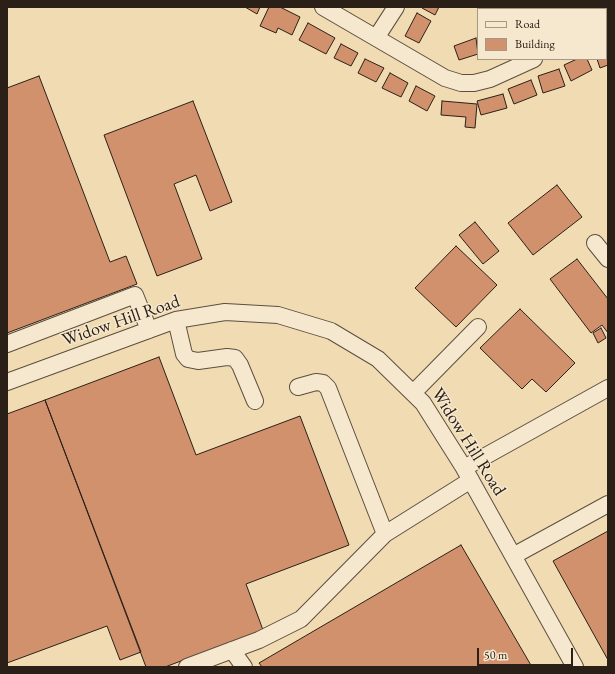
<!DOCTYPE html>
<style>
body{margin:0}
#map{position:relative;width:615px;height:674px;overflow:hidden;background:#f1dbb3;font-family:"EB Garamond",serif}
canvas{display:block}
.frame{position:absolute;inset:0;border:8px solid #2b2018;pointer-events:none}
.legend{position:absolute;left:477px;top:8px;width:130px;height:52px;box-sizing:border-box;background:#f6e8ce;border:1px solid #a59885;margin:0;padding:5px 7px;list-style:none;font-size:12px;color:#2b2018}
.legend li{display:flex;align-items:center;gap:8px;height:20px}
.legend b{width:20px;border:1px solid #a59885}
.scale{position:absolute;left:477px;top:648px;width:96px;height:18px;box-sizing:border-box;border:2px solid #2b2018;border-top:0;padding-left:5px;font-size:12px;line-height:14px;white-space:nowrap;color:#2b2018;-webkit-text-stroke:3px #f6e8ce;paint-order:stroke}
</style>
<div id="map">
<canvas width="615" height="674"></canvas>
<div class="frame"></div>
<ul class="legend">
<li><b style="height:5px;background:#f6e8ce"></b>Road</li>
<li><b style="height:11px;background:#d1916d"></b>Building</li>
</ul>
<div class="scale">50 m</div>
</div>
<script>
const c = document.querySelector('canvas').getContext('2d');
c.lineJoin = 'round';
function paint(path, color) { c.fillStyle = color; c.fill(path, 'evenodd'); }
const shape = rows => new Path2D(rows.map(r => 'M' + r).join(''));
function trace(path, color, width, dash) { c.strokeStyle = color; c.lineWidth = width; c.lineCap = dash ? 'butt' : 'round'; c.setLineDash(dash || []); c.stroke(path); }
function write(font, color, halo, rows, align = 'center') {
  c.font = font + ' "EB Garamond",serif'; c.lineWidth = 3; c.setLineDash([]); c.textBaseline = 'middle'; c.strokeStyle = halo; c.fillStyle = color; for (const [text, x, y, turn = 0] of rows) {
    c.save(); c.translate(x, y); c.rotate((+turn || 0) * Math.PI / 180); c.textAlign = isNaN(turn) ? turn : align; if (halo) c.strokeText(text, 0, 0); c.fillText(text, 0, 0); c.restore();
  }
}
const building = shape([
 [245,7,260,7,257,14,245,7],
 [269,7,280,7,300,17,292,35,278,28,276,33,260,26,269,7],
 [422,7,439,7,435,15,422,8,422,7],
 [417,13,431,21,419,43,405,36,417,13],
 [308,23,335,38,326,54,299,40,308,23],
 [476,38,478,54,459,60,454,46,476,38],
 [341,44,358,53,351,66,334,58,341,44],
 [608,48,608,65,600,68,597,59,606,59,606,49,608,48],
 [365,59,384,68,376,82,358,73,365,59],
 [577,59,587,59,592,70,571,81,564,65,577,59],
 [559,69,565,86,543,93,538,76,559,69],
 [390,73,408,83,401,97,382,88,390,73],
 [39,76,110,262,126,256,137,284,7,333,7,88,39,76],
 [531,80,537,95,514,104,508,89,531,80],
 [416,86,435,96,427,111,409,101,416,86],
 [503,94,507,108,481,115,477,101,503,94],
 [193,101,232,202,210,211,196,175,174,184,202,259,157,276,104,135,193,101],
 [442,101,477,104,475,128,465,127,466,117,441,115,442,101],
 [557,185,582,217,533,255,508,223,557,185],
 [475,222,499,251,483,264,459,235,475,222],
 [456,246,497,285,456,327,415,288,456,246],
 [577,259,608,299,608,333,602,325,591,333,550,279,577,259],
 [520,309,575,363,546,392,532,379,522,389,480,348,520,309],
 [601,328,606,338,598,343,593,333,601,328],
 [159,357,196,455,300,416,349,545,246,584,263,630,165,667,146,667,45,400,159,357],
 [45,400,141,652,120,660,107,626,7,663,7,414,45,400],
 [608,531,608,660,553,561,608,531],
 [461,545,532,667,262,667,259,663,461,545]
]);
paint(building, '#d1916d');
trace(building, '#2b2018', 1);
const minor = shape([
 [323,7,445,78,461,83,474,83,490,79,534,59],
 [585,9,585,7],
 [376,38,396,7],
 [595,243,608,259],
 [176,320,184,354,188,359,198,361,227,357,235,358,240,365,255,401],
 [7,344,135,295,149,330],
 [7,382,176,320,225,312,278,315,331,331,378,359,423,403,464,468,575,667],
 [298,387,316,382,323,383,328,388,385,534],
 [413,393,478,327],
 [464,468,608,388],
 [513,556,608,504],
 [232,650,244,667],
 [187,667,259,640,301,619,385,534,471,480]
]);
trace(minor, '#5c4f3f', 18);
trace(minor, '#f6e8ce', 16);
write('18px', '#2b2018', '#f6e8ce', [
 ["Widow Hill Road",121,321,-19],
 ["Widow Hill Road",468,442,58]
]);
</script>
